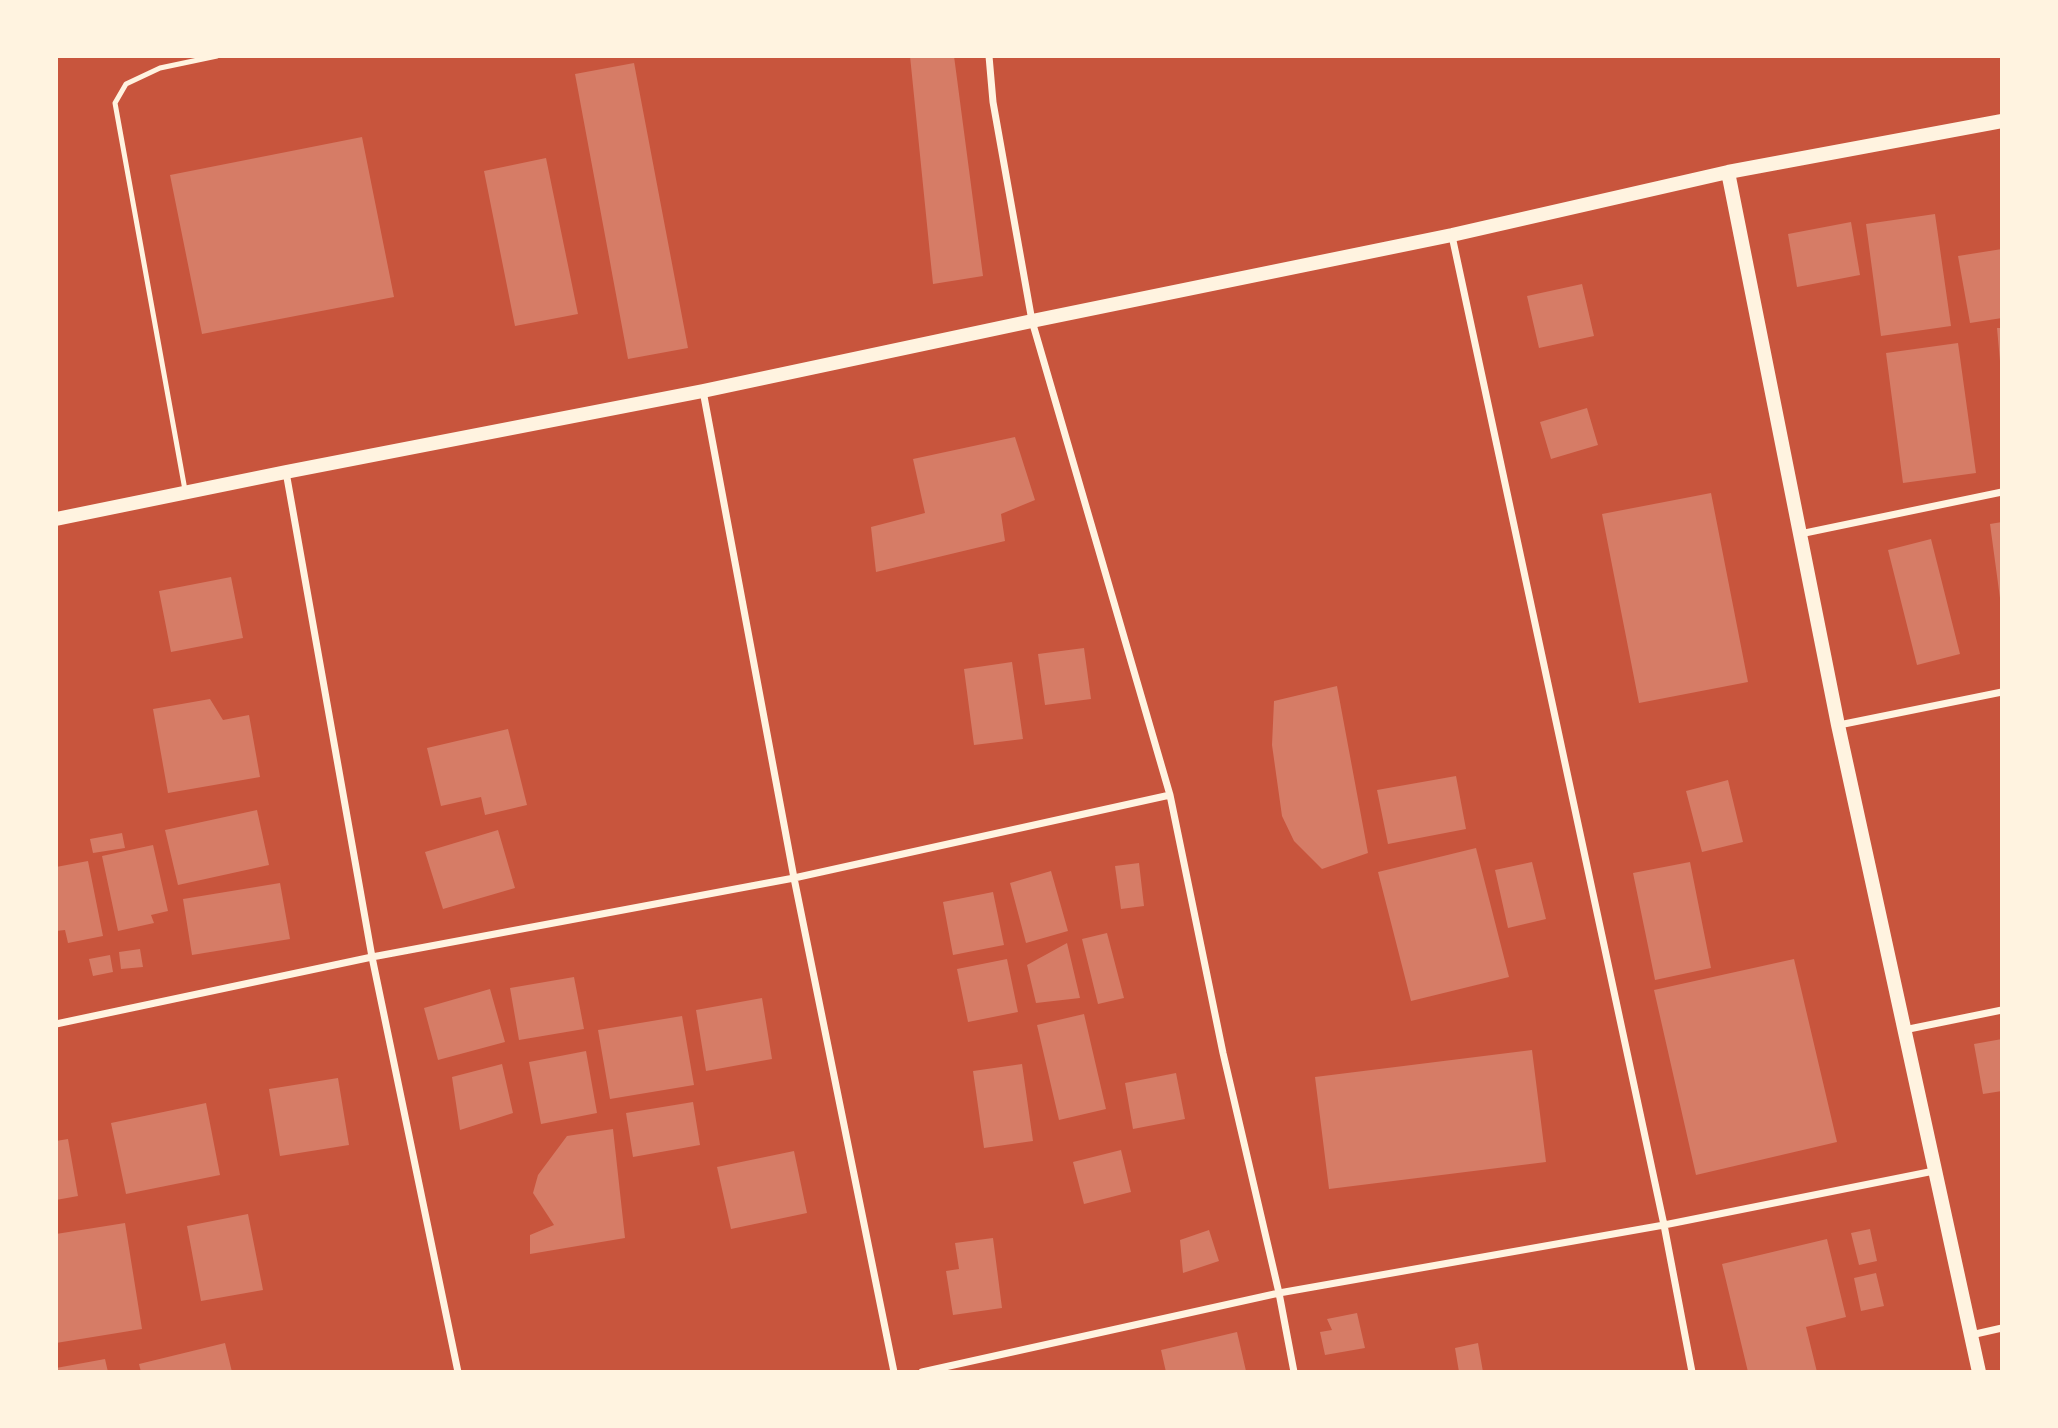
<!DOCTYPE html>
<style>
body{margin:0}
#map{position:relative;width:2058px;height:1428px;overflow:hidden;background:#c8553d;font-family:Figtree,sans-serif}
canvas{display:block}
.frame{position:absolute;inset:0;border:58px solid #fff3e0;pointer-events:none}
</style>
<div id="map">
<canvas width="2058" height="1428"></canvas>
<div class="frame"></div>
</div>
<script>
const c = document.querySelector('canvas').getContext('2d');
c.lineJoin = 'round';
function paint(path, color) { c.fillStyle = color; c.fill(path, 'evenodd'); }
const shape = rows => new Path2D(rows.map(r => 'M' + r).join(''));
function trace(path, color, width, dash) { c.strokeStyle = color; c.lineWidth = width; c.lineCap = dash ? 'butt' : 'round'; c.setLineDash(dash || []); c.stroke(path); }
paint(shape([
 [910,56,954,56,983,276,933,284],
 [634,63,688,348,628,359,575,74],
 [362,137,394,297,202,334,170,175],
 [546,158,578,314,515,326,484,171],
 [1935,214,1951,326,1881,336,1866,224],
 [1851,222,1860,275,1797,287,1788,234],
 [2002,249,2002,318,1970,323,1958,256],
 [1582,284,1594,336,1539,348,1527,296],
 [1997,328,2002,328,2002,361,2000,361],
 [1958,343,1976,473,1903,483,1886,353],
 [1587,408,1598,445,1551,459,1540,422],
 [1015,437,1035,500,1001,514,1005,541,876,572,871,527,925,513,913,459],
 [1711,493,1748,682,1639,703,1602,514],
 [2002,522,2002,598,2000,598,1990,524],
 [1931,539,1960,654,1917,665,1888,550],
 [231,577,243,638,171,652,159,591],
 [1084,648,1091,699,1045,705,1038,654],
 [1012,662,1023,739,974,745,964,669],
 [1337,686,1368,853,1322,869,1294,841,1282,816,1272,745,1274,701],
 [210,699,223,720,249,715,260,777,168,793,153,709],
 [508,729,527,805,485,815,481,797,441,806,427,748],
 [1456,776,1466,829,1388,844,1377,790],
 [1728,780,1743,842,1702,852,1686,791],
 [257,810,269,865,178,885,165,830],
 [498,830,515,888,443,909,425,852],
 [122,833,125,848,93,853,90,839],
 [153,845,168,911,151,915,154,923,118,931,102,856],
 [1476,848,1509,977,1411,1001,1378,872],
 [88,861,103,936,68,943,65,930,56,931,56,867],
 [1532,862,1546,919,1508,928,1495,870],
 [1690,862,1711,968,1655,980,1633,873],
 [1139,863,1144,906,1121,909,1115,866],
 [1051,871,1068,931,1026,943,1010,883],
 [280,883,290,939,192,955,183,899],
 [993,892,1004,945,953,955,943,902],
 [1107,933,1124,998,1098,1004,1082,939],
 [1067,943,1080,998,1036,1003,1027,965],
 [140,949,143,967,121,969,119,952],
 [110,955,113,972,93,976,89,959],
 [1007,959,1018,1012,968,1022,957,969],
 [1794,959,1837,1142,1696,1175,1654,990],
 [574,977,584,1029,519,1040,510,988],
 [490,989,505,1042,438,1060,424,1008],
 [762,998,772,1059,706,1071,696,1010],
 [1084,1014,1106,1109,1059,1120,1037,1025],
 [682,1016,694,1085,610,1099,598,1030],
 [2002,1039,2002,1091,1983,1094,1974,1044],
 [1532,1050,1546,1162,1329,1189,1315,1077],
 [586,1051,597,1113,541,1124,529,1062],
 [502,1064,513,1113,460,1130,452,1077],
 [1022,1064,1033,1141,984,1148,973,1071],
 [1176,1073,1185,1119,1133,1129,1125,1083],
 [338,1078,349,1145,280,1156,269,1089],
 [693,1102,700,1145,633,1157,626,1113],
 [206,1103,220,1175,126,1194,111,1123],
 [613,1129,625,1238,530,1254,530,1235,554,1225,533,1193,538,1175,567,1136],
 [68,1139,78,1196,56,1200,56,1141],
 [1121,1150,1131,1192,1084,1204,1073,1162],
 [794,1151,807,1213,731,1229,717,1167],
 [248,1214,263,1290,201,1301,187,1226],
 [125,1223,142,1329,56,1343,56,1234],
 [1870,1229,1877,1261,1859,1265,1851,1233],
 [1209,1230,1219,1261,1183,1273,1180,1240],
 [993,1238,1002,1308,953,1315,946,1271,959,1269,955,1243],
 [1827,1239,1846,1317,1806,1327,1817,1372,1748,1372,1722,1264],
 [1876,1273,1884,1306,1861,1311,1854,1278],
 [1357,1313,1365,1348,1325,1355,1320,1332,1332,1330,1327,1319],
 [1237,1332,1246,1371,1166,1372,1161,1350],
 [225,1343,232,1372,141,1372,139,1364],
 [1478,1343,1483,1372,1459,1372,1455,1348],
 [105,1359,108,1372,56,1372,56,1368]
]), '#d67c66');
trace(shape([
 [185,490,115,103,126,84,160,68,217,56]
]), '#fff3e0', 5);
trace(shape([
 [989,56,993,102,1032,321,1170,795,1223,1053,1279,1293,1294,1372],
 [1452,236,1664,1225,1692,1372],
 [703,391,794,878,894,1372],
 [286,472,372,957,458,1372],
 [1800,534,2002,492],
 [1839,725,2002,692],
 [56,1024,372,957,794,878,1170,795],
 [1904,1030,2002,1010],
 [1971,1335,2002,1328],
 [922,1372,1279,1293,1664,1225,1934,1171]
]), '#fff3e0', 7);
trace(shape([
 [1728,172,1838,725,1979,1372],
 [56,519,286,472,703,391,1032,321,1452,235,1728,172,2002,121]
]), '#fff3e0', 14);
</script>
